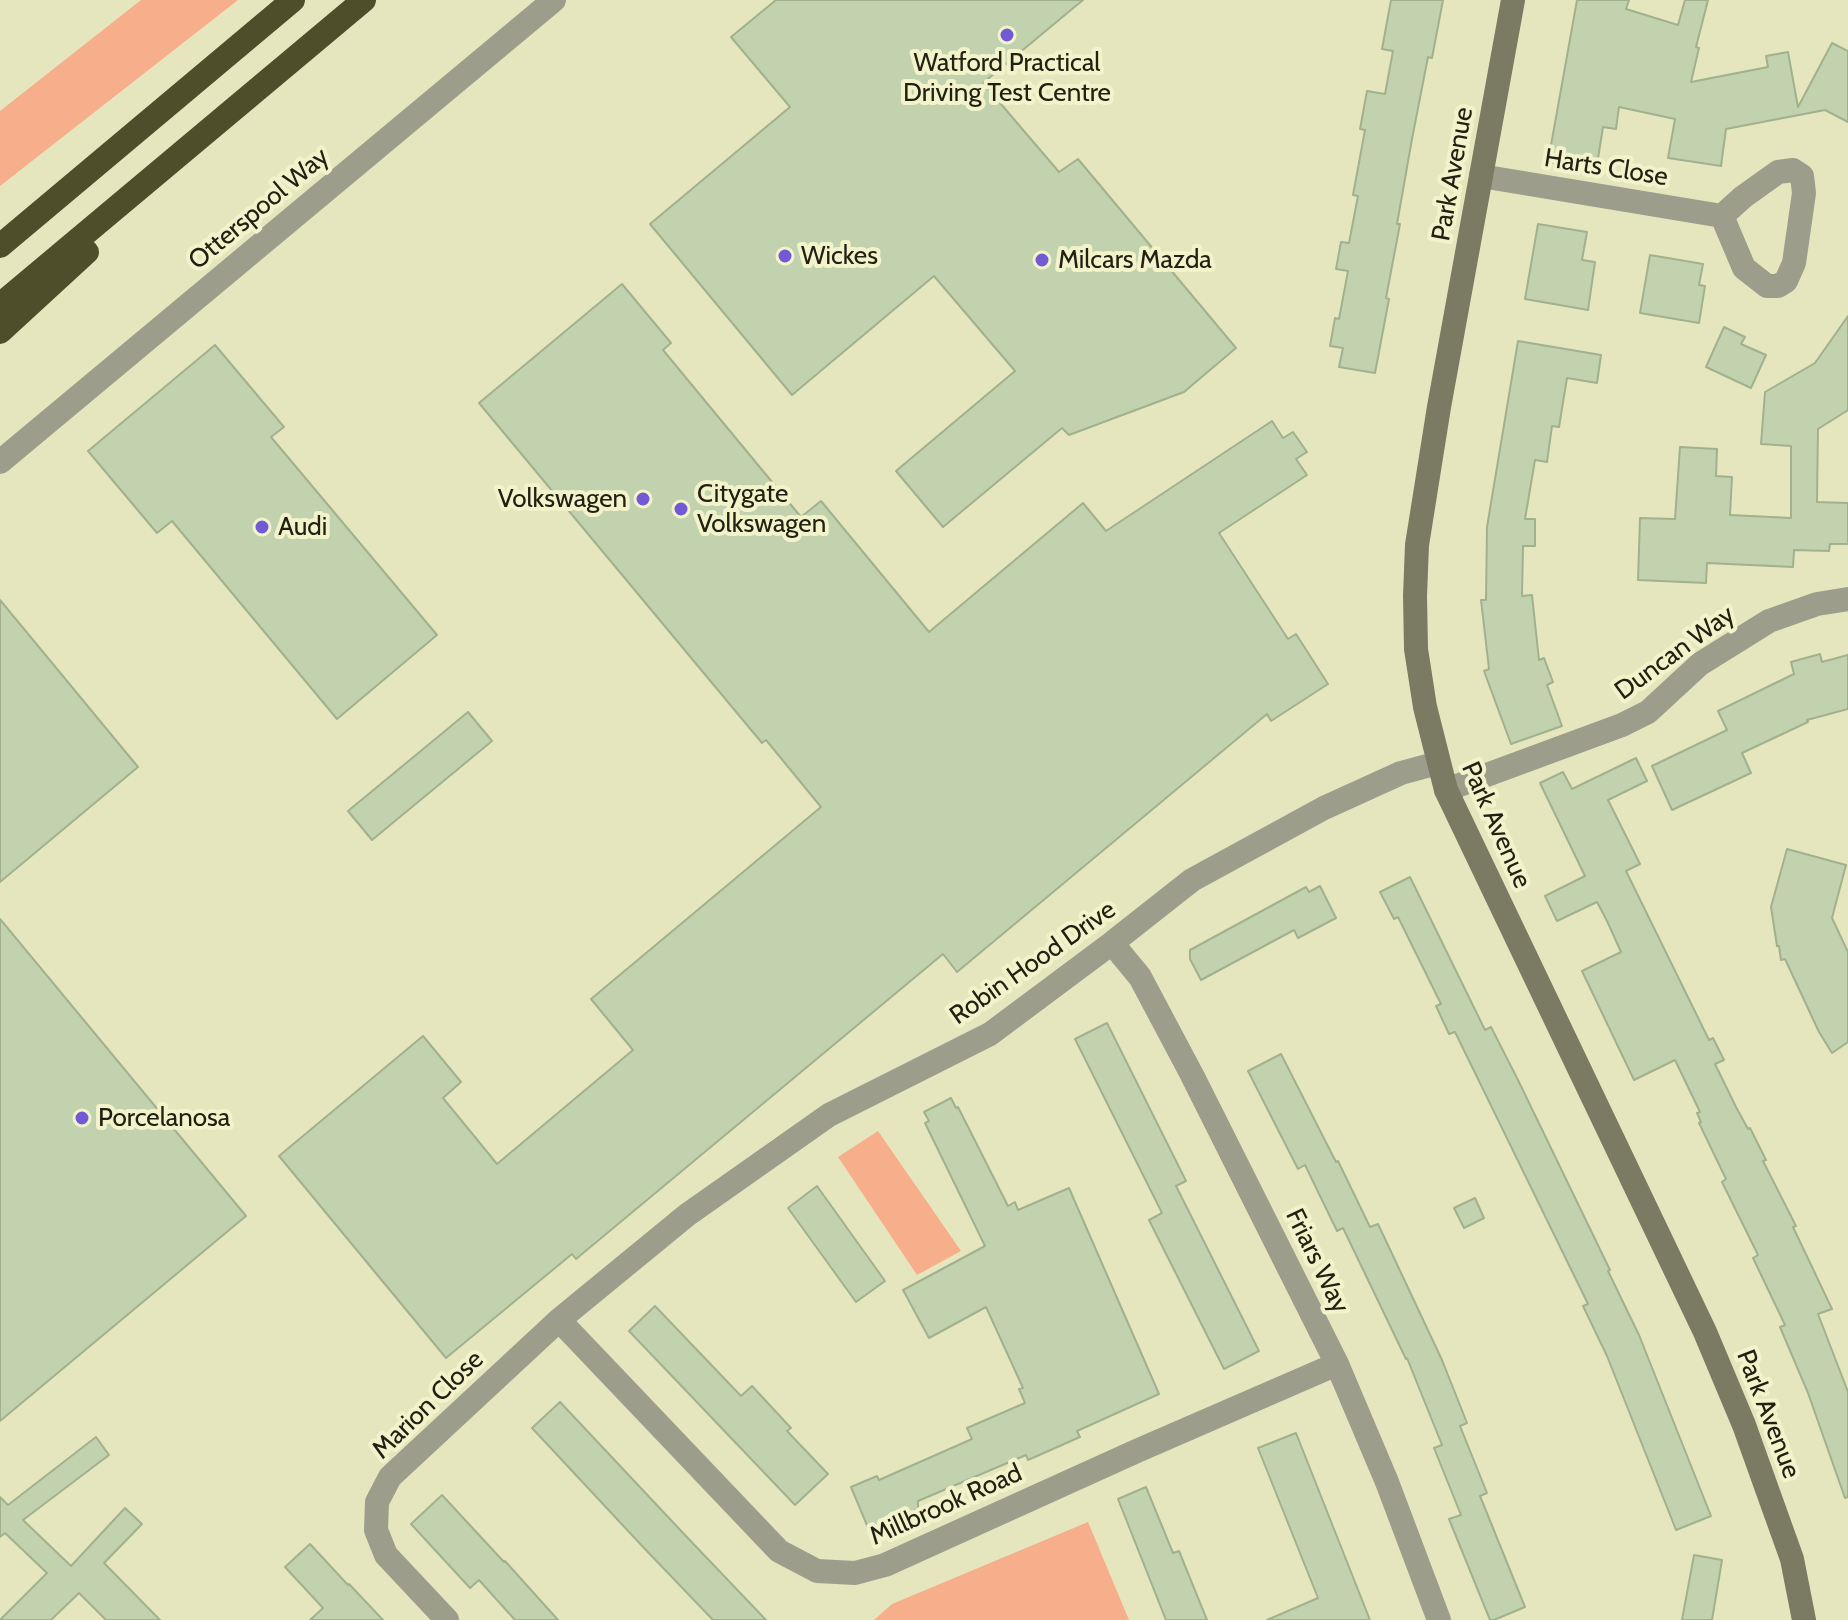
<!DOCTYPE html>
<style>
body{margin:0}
canvas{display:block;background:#e6e6be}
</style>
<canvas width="1848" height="1620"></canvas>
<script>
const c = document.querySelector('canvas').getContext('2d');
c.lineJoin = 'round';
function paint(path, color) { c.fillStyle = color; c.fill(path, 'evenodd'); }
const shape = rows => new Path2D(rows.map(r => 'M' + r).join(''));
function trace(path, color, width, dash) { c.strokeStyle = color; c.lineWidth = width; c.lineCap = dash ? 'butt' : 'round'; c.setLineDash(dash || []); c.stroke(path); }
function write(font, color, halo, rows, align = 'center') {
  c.font = font + ' Cabin,sans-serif'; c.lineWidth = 8; c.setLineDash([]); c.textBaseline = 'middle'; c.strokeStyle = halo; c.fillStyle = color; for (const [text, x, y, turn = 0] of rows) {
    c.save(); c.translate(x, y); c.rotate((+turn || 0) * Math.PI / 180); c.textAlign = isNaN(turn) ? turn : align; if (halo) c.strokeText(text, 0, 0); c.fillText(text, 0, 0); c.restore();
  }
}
paint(shape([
 [141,0,238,0,0,186,0,111],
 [878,1131,961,1251,917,1275,838,1157],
 [1088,1522,1129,1620,874,1620,892,1604]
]), '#f7ae8a');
const building = shape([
 [776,0,1083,0,983,83,1059,172,1078,159,1236,348,1184,392,1069,435,1062,428,943,527,896,471,1015,371,934,276,792,395,650,224,790,107,731,37,776,0],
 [1391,0,1443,0,1432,58,1428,57,1412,139,1397,224,1400,224,1386,298,1389,299,1375,373,1339,367,1343,348,1330,346,1335,318,1339,319,1348,271,1336,269,1341,242,1349,243,1358,196,1353,195,1365,130,1360,129,1367,91,1385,94,1393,51,1382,49,1391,0],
 [1577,0,1629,0,1626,9,1678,25,1685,0,1708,0,1696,47,1699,48,1691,82,1768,67,1766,56,1788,52,1798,107,1832,43,1848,51,1848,122,1825,110,1726,129,1721,166,1668,158,1675,119,1619,107,1616,129,1603,127,1596,171,1548,162,1577,0],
 [1538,224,1587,232,1582,260,1595,262,1588,310,1525,299,1538,224],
 [1650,255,1703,264,1699,285,1705,286,1699,323,1640,313,1650,255],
 [622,284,671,343,663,350,801,517,821,501,929,632,1083,503,1106,531,1272,421,1283,438,1293,432,1307,452,1296,459,1307,475,1219,533,1288,639,1296,634,1328,684,1271,721,1267,714,957,972,943,954,576,1259,572,1254,446,1358,279,1156,423,1036,461,1082,443,1098,497,1164,633,1050,591,999,821,807,766,740,762,743,479,403,622,284],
 [1848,316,1848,410,1818,429,1817,502,1848,503,1848,544,1830,544,1829,551,1794,550,1793,567,1707,563,1706,583,1638,580,1640,518,1675,519,1680,447,1717,449,1716,476,1732,477,1730,515,1791,518,1791,446,1761,444,1765,392,1815,363,1848,316],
 [1724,327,1745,337,1741,344,1766,355,1751,388,1706,367,1724,327],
 [1518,341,1601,355,1597,383,1567,378,1559,427,1552,426,1547,462,1535,460,1525,519,1535,519,1535,546,1523,546,1522,596,1532,595,1539,660,1544,658,1553,682,1547,685,1562,726,1511,744,1484,671,1489,669,1481,600,1486,600,1487,527,1518,341],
 [215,345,284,427,271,437,437,635,337,719,172,521,157,533,88,451,215,345],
 [0,600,138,767,0,882,0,600],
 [1820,654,1822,662,1848,655,1848,709,1807,720,1808,722,1742,753,1751,773,1672,810,1652,766,1727,730,1718,711,1794,674,1791,662,1820,654],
 [468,712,492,741,372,840,348,811,468,712],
 [1636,758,1647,781,1608,800,1640,864,1626,871,1709,1040,1713,1038,1724,1060,1715,1064,1736,1107,1748,1129,1750,1128,1766,1160,1763,1161,1796,1226,1793,1227,1832,1309,1818,1314,1848,1392,1848,1497,1845,1498,1808,1393,1780,1327,1785,1325,1753,1258,1758,1255,1722,1182,1726,1179,1699,1123,1701,1122,1697,1113,1700,1112,1675,1060,1634,1080,1582,971,1621,952,1607,921,1597,902,1557,921,1545,896,1585,876,1540,783,1563,772,1572,789,1636,758],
 [1787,849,1846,865,1832,918,1848,952,1848,1042,1832,1053,1819,1032,1785,959,1781,960,1779,946,1777,946,1771,907,1787,849],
 [1410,877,1485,1030,1491,1027,1518,1080,1610,1270,1608,1271,1639,1335,1711,1516,1676,1530,1607,1356,1583,1306,1588,1304,1455,1032,1449,1034,1436,1006,1441,1004,1398,917,1394,919,1380,892,1410,877],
 [1320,886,1336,918,1298,938,1294,930,1201,980,1190,959,1190,950,1306,887,1309,892,1320,886],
 [0,919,246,1216,0,1421,0,919],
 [1107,1023,1186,1181,1176,1186,1259,1351,1224,1369,1149,1220,1162,1213,1075,1039,1107,1023],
 [1281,1054,1336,1162,1338,1161,1370,1227,1378,1224,1442,1360,1467,1423,1460,1426,1487,1493,1480,1496,1525,1607,1494,1620,1490,1620,1449,1519,1461,1515,1434,1448,1442,1445,1407,1358,1406,1359,1343,1228,1337,1231,1305,1165,1298,1169,1248,1071,1281,1054],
 [951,1098,956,1108,958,1107,1008,1206,1015,1202,1018,1210,1069,1188,1159,1394,1077,1431,1080,1437,1028,1460,1026,1455,918,1501,918,1509,869,1530,851,1487,877,1476,879,1480,972,1439,967,1428,1025,1403,1019,1389,1023,1388,986,1307,929,1338,903,1290,985,1246,925,1123,929,1121,924,1112,951,1098],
 [817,1186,885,1281,856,1302,788,1208,817,1186],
 [1475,1198,1484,1218,1464,1228,1454,1208,1475,1198],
 [655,1306,741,1396,752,1386,791,1428,787,1431,828,1474,795,1505,629,1331,655,1306],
 [560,1402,684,1534,766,1620,713,1620,644,1548,532,1428,560,1402],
 [1296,1433,1370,1620,1267,1620,1318,1598,1258,1448,1296,1433],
 [96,1437,109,1455,23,1520,71,1566,125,1508,142,1524,104,1563,160,1620,106,1620,79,1593,51,1620,0,1620,47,1573,5,1533,0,1537,0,1497,8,1505,96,1437],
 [1146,1487,1173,1553,1179,1551,1207,1620,1166,1620,1118,1499,1146,1487],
 [442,1495,504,1562,505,1561,558,1620,515,1620,479,1580,470,1588,411,1524,442,1495],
 [310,1544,348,1585,349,1584,383,1620,310,1620,323,1608,285,1567,310,1544],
 [1694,1555,1722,1560,1712,1620,1682,1620,1694,1555]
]);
paint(building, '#c2d2ae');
trace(building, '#a1b18e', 2);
trace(shape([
 [1793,170,1802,176,1804,193,1794,263,1786,281,1778,286,1767,286,1744,268,1722,216,1743,197,1778,172,1793,170],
 [1481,176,1722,216],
 [0,462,554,0],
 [1446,790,1622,725,1648,712,1700,664,1769,621,1817,604,1848,599],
 [1112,943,1140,977,1192,1075,1337,1364,1387,1482,1439,1620],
 [559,1320,779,1551,817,1571,855,1573,885,1565,1139,1450,1337,1364],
 [447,1620,386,1555,376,1530,377,1502,390,1477,559,1320,687,1215,829,1115,990,1034,1112,943,1192,880,1324,808,1401,773,1438,763]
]), '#9d9d8c', 24);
trace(shape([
 [1513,0,1439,407,1417,545,1415,596,1416,649,1425,707,1446,790,1705,1332,1744,1425,1792,1559,1804,1620]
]), '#7b7b63', 24);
trace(shape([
 [0,246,293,0],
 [0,305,364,0],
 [0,332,87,252]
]), '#4f4e2b', 24);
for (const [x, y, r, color] of [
 [1007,35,8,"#715ad4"],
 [785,256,8,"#715ad4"],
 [1042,260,8,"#715ad4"],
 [643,499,8,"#715ad4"],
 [681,509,8,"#715ad4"],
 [262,527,8,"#715ad4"],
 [82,1118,8,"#715ad4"]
]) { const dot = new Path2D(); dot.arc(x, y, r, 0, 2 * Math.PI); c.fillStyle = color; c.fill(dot); trace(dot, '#f3f3cb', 3); }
write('26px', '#212012', '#f3f3cb', [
 ["Watford Practical",1007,63,"center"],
 ["Driving Test Centre",1007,93,"center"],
 ["Wickes",801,256],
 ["Milcars Mazda",1058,260],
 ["Citygate",697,494],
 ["Volkswagen",697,524],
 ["Volkswagen",627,499,"right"],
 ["Audi",278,527],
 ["Porcelanosa",98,1118]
], 'left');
write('26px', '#212012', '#f3f3cb', [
 ["Harts Close",1606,168,9],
 ["Park Avenue",1453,174,-80],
 ["Otterspool Way",259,209,-40],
 ["Duncan Way",1675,653,-36],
 ["Park Avenue",1496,825,66],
 ["Robin Hood Drive",1033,963,-35],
 ["Friars Way",1317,1261,64],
 ["Marion Close",428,1405,-44],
 ["Park Avenue",1768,1414,69],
 ["Millbrook Road",946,1505,-24]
]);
</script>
